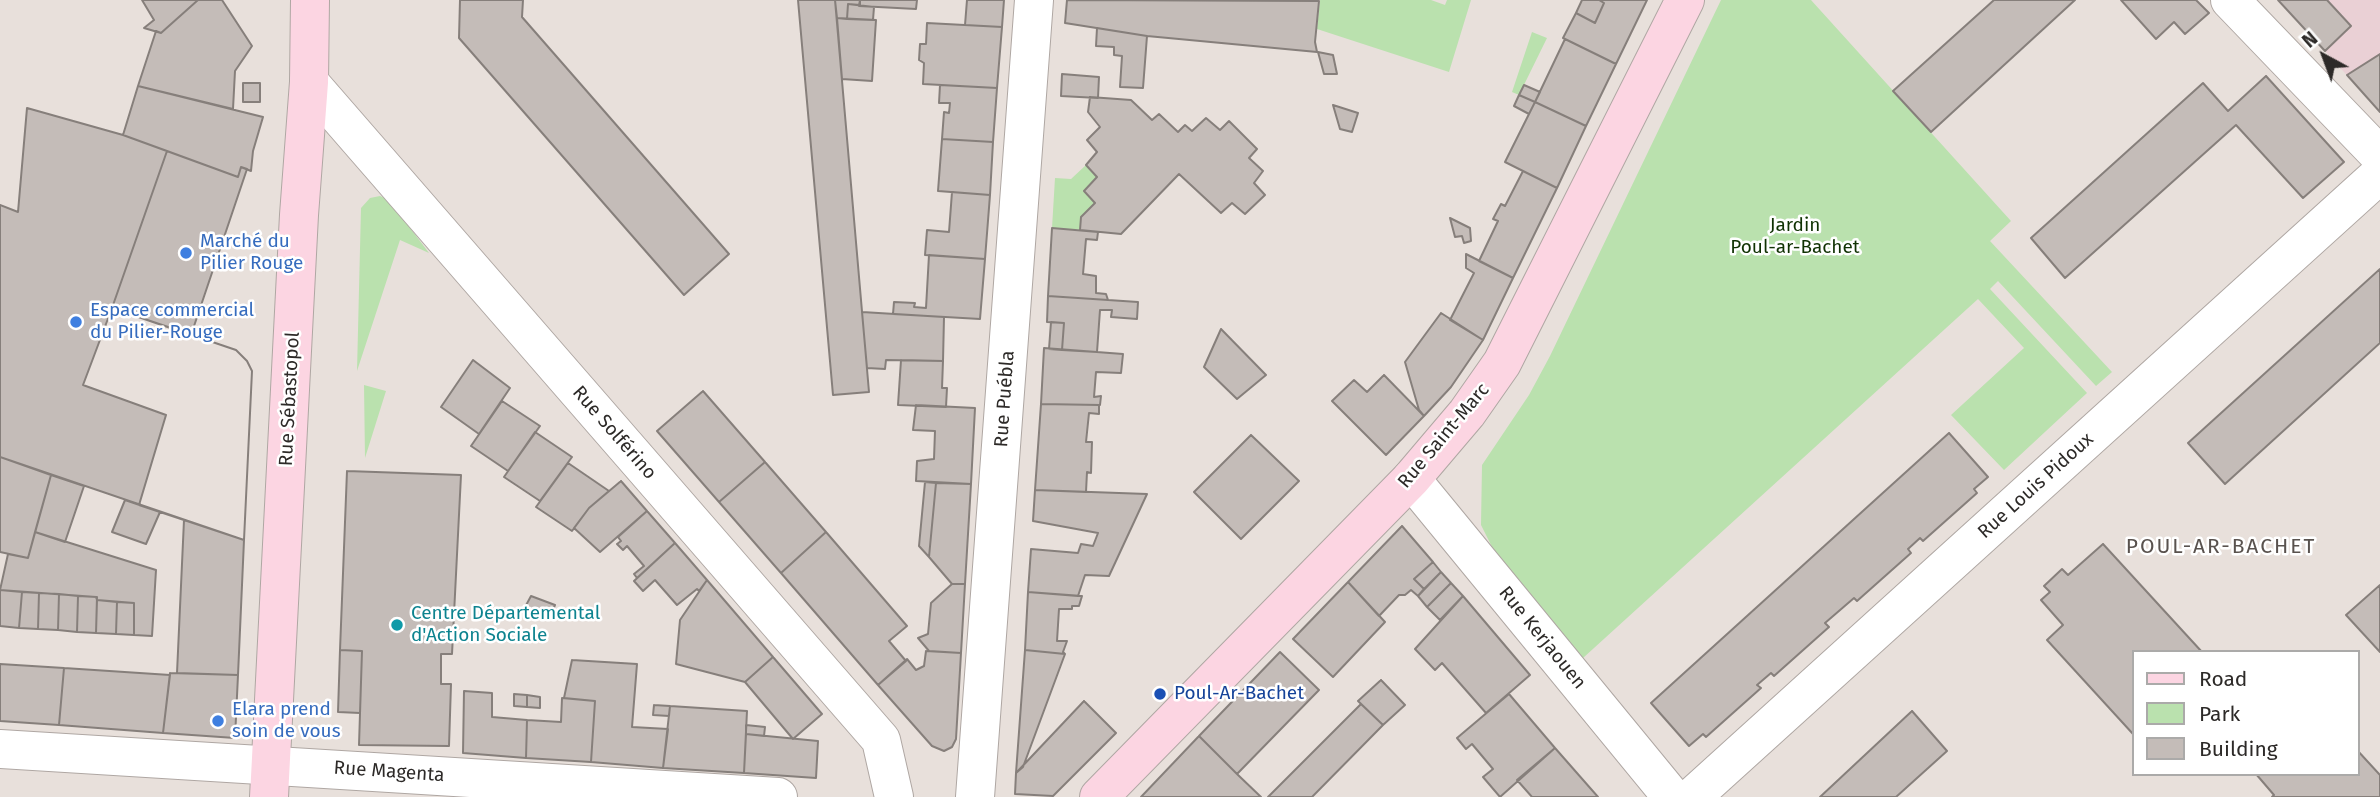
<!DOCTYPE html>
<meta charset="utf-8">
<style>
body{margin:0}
#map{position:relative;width:2380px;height:797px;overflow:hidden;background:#e8e0db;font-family:"Fira Sans",sans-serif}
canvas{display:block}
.legend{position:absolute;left:2132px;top:650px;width:228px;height:126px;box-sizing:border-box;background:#fff;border:2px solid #abaaa9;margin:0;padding:9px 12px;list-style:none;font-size:21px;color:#2d2a28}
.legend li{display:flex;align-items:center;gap:14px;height:35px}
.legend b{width:35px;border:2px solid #abaaa9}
.north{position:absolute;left:2289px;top:21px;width:70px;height:70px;-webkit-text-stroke:5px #fff;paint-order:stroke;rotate:319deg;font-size:19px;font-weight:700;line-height:28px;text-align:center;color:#2d2a28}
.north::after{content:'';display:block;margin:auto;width:24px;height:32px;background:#2d2a28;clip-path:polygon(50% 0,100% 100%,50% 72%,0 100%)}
</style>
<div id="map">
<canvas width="2380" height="797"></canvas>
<ul class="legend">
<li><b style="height:9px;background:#fcd5e2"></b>Road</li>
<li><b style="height:19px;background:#bae1ae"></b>Park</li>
<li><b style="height:19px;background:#c4bcb8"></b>Building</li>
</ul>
<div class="north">N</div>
</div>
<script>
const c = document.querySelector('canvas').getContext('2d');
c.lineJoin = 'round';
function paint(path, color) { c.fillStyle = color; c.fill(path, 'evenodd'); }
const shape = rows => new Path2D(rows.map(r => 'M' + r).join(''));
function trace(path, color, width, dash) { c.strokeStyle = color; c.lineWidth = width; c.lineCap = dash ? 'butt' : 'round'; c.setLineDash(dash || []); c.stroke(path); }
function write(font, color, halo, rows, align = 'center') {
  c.font = font + ' "Fira Sans",sans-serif'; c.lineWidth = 5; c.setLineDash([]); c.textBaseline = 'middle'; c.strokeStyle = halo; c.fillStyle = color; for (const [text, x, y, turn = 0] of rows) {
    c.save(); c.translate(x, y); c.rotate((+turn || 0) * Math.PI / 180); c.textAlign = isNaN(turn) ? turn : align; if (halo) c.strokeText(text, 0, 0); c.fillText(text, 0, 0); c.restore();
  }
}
paint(shape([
 [2278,0,2380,0,2380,112,2325,51]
]), '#ead0d5');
paint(shape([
 [1320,0,1431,0,1445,5,1447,0,1471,0,1449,72,1317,29],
 [1721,0,1811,0,2011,221,1990,241,2112,372,2096,386,1998,281,1990,289,2087,393,2004,470,1951,415,2024,348,1978,299,1583,658,1499,561,1481,525,1482,465,1529,395,1550,356],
 [1532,32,1547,38,1519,95,1512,92],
 [1086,165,1097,177,1095,203,1081,217,1080,230,1052,228,1055,178,1071,179],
 [380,196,389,200,429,253,400,240,357,371,361,208,370,198],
 [364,385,386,391,365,458]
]), '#bae1ae');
const building = shape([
 [142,0,198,0,161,33,144,28,154,20,142,0],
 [198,0,222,0,252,46,235,71,233,109,138,86,156,31,161,33,198,0],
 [460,0,523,0,522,17,729,254,684,295,459,38,460,0],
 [798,0,835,0,869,392,833,395,798,0],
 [835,0,860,0,860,5,848,4,847,19,837,18,835,0],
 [860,0,917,0,916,9,859,6,860,0],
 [967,0,1004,0,1002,27,965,25,967,0],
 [1067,0,1319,1,1315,42,1317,52,1147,36,1065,23,1067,0],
 [1582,0,1599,0,1604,3,1595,23,1576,13,1582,0],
 [1599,0,1647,0,1616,64,1563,38,1576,13,1595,23,1604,3,1599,0],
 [1994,0,2075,0,1931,132,1893,91,1994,0],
 [2121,0,2196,0,2209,13,2185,34,2174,22,2156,39,2121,0],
 [2278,0,2327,0,2351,26,2325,51,2278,0],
 [848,4,874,7,873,20,847,19,848,4],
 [837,18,876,20,872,81,842,79,837,18],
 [927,23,1002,27,997,88,923,84,924,63,919,60,920,44,926,44,927,23],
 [1097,28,1147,36,1143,88,1120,87,1122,56,1114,55,1114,47,1096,46,1097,28],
 [1565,39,1616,64,1586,126,1535,102,1565,39],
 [1318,52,1333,55,1337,74,1324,74,1318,52],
 [2380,54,2380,112,2347,75,2380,54],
 [1062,74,1099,77,1098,98,1061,96,1062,74],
 [2266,76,2344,162,2303,198,2236,125,2065,278,2031,238,2203,83,2228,111,2266,76],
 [243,83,260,83,260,102,243,102,243,83],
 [940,85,997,88,993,142,942,139,944,112,949,113,950,103,939,103,940,85],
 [1524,85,1540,92,1535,102,1519,95,1524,85],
 [138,86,263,117,253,151,251,171,241,167,238,177,123,135,138,86],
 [1519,95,1535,102,1529,114,1514,106,1519,95],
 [1090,97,1131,100,1152,120,1159,114,1178,132,1185,125,1192,131,1206,118,1220,130,1229,121,1257,149,1249,158,1263,171,1254,183,1265,195,1245,214,1232,203,1221,213,1179,174,1121,234,1080,230,1081,217,1095,203,1084,191,1097,177,1086,165,1097,152,1087,140,1100,127,1088,112,1090,97],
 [1535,102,1586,126,1557,188,1505,162,1535,102],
 [1333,105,1358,113,1352,132,1340,129,1333,105],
 [27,108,123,135,167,151,112,308,236,350,247,361,252,371,244,540,0,457,0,205,18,212,27,108],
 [942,139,993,142,990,195,938,191,942,139],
 [167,151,238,177,241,167,247,169,191,335,112,308,167,151],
 [1523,171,1557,188,1513,278,1479,261,1498,221,1493,219,1501,204,1505,206,1523,171],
 [952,192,990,195,985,259,925,255,927,230,949,232,952,192],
 [1450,218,1470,228,1471,241,1464,243,1462,236,1455,237,1450,218],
 [1052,228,1098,232,1097,240,1086,239,1083,274,1096,276,1096,293,1106,294,1108,300,1048,296,1052,228],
 [1466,254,1513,278,1483,340,1450,320,1474,273,1466,268,1466,254],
 [929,255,985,259,980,319,893,314,894,302,915,303,914,307,926,308,929,255],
 [2380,269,2380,343,2225,484,2188,443,2380,269],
 [1048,296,1138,302,1137,319,1111,317,1112,310,1100,310,1097,352,1062,350,1064,323,1047,322,1048,296],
 [112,308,236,350,247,361,252,371,244,540,139,505,166,415,83,385,112,308],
 [862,312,944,317,943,361,886,360,885,369,867,368,862,312],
 [1441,313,1483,340,1451,387,1424,416,1419,410,1405,362,1441,313],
 [1051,322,1064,323,1062,350,1049,349,1051,322],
 [1221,329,1266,375,1237,399,1204,367,1221,329],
 [1044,348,1123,354,1121,373,1096,372,1094,397,1101,396,1100,405,1041,404,1044,348],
 [473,360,510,388,479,434,441,407,473,360],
 [901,360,943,361,942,388,947,388,946,407,898,405,901,360],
 [1384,375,1424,416,1386,455,1332,401,1354,380,1367,392,1384,375],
 [703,391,765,462,719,502,657,431,703,391],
 [502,401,540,426,508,471,471,446,502,401],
 [1041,404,1099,405,1099,414,1089,413,1086,442,1092,442,1091,473,1087,472,1086,492,1035,490,1041,404],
 [916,405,975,408,971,484,916,481,917,461,934,459,935,431,913,430,916,405],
 [535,432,572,457,540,501,504,477,535,432],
 [1949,433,1988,477,1974,489,1977,493,1923,541,1920,538,1908,549,1911,553,1857,601,1854,598,1825,623,1829,627,1774,676,1771,673,1757,685,1761,688,1706,737,1703,734,1689,746,1651,703,1949,433],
 [1251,435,1299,481,1241,539,1194,492,1251,435],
 [0,457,51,475,28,558,0,552,0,457],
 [765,462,826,532,781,573,719,502,765,462],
 [568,463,609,491,589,508,572,531,536,507,568,463],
 [347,471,461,475,452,654,441,654,441,684,451,684,449,746,359,745,362,651,340,650,347,471],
 [51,475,84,486,65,542,35,532,51,475],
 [621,481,647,511,600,552,574,528,589,508,621,481],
 [925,482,936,483,929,557,919,546,925,482],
 [936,483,971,484,965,584,952,584,929,557,936,483],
 [1035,490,1147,494,1109,576,1085,575,1078,596,1028,592,1031,549,1078,553,1081,544,1093,546,1098,533,1033,521,1035,490],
 [125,500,160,512,146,544,112,532,125,500],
 [647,511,675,543,637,578,634,574,644,566,627,546,623,550,617,544,621,541,618,537,647,511],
 [184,520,244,540,238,675,177,673,184,520],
 [1402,526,1433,562,1414,579,1424,589,1418,596,1411,590,1405,595,1399,595,1379,616,1348,582,1402,526],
 [35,532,156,570,152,636,134,635,134,603,97,600,96,597,0,590,8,554,28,558,35,532],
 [826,532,907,626,889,641,906,661,878,685,781,573,826,532],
 [675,543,707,580,699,591,697,589,677,605,655,580,643,591,634,581,675,543],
 [2103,544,2202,652,2133,652,2133,734,2047,640,2063,625,2041,600,2050,592,2044,586,2062,569,2068,575,2103,544],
 [1433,562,1441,572,1424,589,1414,579,1433,562],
 [1441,572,1451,583,1427,607,1418,596,1441,572],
 [707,580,773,657,745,682,676,664,680,620,707,580],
 [1348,582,1385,622,1333,677,1293,639,1348,582],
 [1451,583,1463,596,1440,620,1427,607,1451,583],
 [952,584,965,584,961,653,929,651,918,638,928,634,931,603,952,584],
 [2380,585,2380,652,2346,615,2380,585],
 [0,590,22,592,19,628,0,626,0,590],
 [22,592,39,593,38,629,19,628,22,592],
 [1028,592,1082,596,1079,606,1072,606,1072,609,1059,609,1057,641,1067,641,1063,652,1065,654,1025,650,1028,592],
 [39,593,59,594,58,630,38,629,39,593],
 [59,594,78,596,77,632,58,630,59,594],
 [78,596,97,597,96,633,77,632,78,596],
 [531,596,555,605,550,617,524,609,531,596],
 [1463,596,1530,675,1486,713,1442,663,1435,670,1415,649,1463,596],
 [97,600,117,602,116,634,96,633,97,600],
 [117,602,134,603,134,635,116,634,117,602],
 [340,650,362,651,360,713,338,712,340,650],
 [1025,650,1065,654,1023,767,1016,773,1025,650],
 [926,651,961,653,956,739,952,747,944,751,932,746,878,685,907,659,916,670,924,666,926,651],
 [1280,652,1319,690,1237,774,1199,736,1280,652],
 [773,657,822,714,793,739,745,682,773,657],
 [572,660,637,664,632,727,668,729,663,768,591,762,595,701,564,698,572,660],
 [0,664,64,668,59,725,0,721,0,664],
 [64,668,170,675,163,733,59,725,64,668],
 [170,673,238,675,235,738,163,733,170,673],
 [1381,680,1405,705,1383,725,1358,701,1381,680],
 [464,691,492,693,492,717,527,720,526,758,463,753,464,691],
 [514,694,527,695,527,707,514,706,514,694],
 [1509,694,1555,748,1500,797,1483,777,1493,769,1472,744,1466,749,1457,738,1509,694],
 [527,695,540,697,540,708,527,707,527,695],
 [562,698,595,701,591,762,526,758,527,720,561,722,562,698],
 [1084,701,1116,733,1053,796,1015,794,1016,773,1084,701],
 [1361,704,1383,725,1312,797,1268,797,1361,704],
 [654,705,670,706,669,716,653,715,654,705],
 [670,706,747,711,744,773,663,768,670,706],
 [1912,711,1947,751,1896,797,1820,797,1912,711],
 [746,725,765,727,764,736,746,734,746,725],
 [746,734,818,741,816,778,744,773,746,734],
 [1199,736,1237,774,1261,797,1141,797,1199,736],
 [1555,748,1598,797,1532,797,1517,780,1555,748],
 [2357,750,2380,775,2380,797,2272,797,2274,795,2256,774,2357,774,2357,750]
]);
paint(building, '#c4bcb8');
trace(building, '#867f7b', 2);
const street = shape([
 [2230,0,2380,156],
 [309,82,881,740,894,797],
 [1411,479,1672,797],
 [0,749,778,797],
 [975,797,1034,0],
 [1692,797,2380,174]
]);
const secondary = shape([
 [269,797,299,215,309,82,310,0],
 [1099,797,1411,479,1467,413,1502,363,1685,0]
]);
trace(street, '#afa7a3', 40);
trace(secondary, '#afa7a3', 40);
trace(street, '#fff', 38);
trace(secondary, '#fcd5e2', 38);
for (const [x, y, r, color] of [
 [186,253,7,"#3f7fe0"],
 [76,322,7,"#3f7fe0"],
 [397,625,7,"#0f9aa8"],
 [1160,694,7,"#1a4fb4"],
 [218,721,7,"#3f7fe0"]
]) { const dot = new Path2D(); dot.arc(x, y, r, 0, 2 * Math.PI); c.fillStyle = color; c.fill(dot); trace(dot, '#fff', 2.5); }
write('19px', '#103203', '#fff', [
 ["Jardin",1795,226],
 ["Poul-ar-Bachet",1795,248]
]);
write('19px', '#366cbe', '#fff', [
 ["Marché du",200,242],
 ["Pilier Rouge",200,264],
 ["Espace commercial",90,311],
 ["du Pilier-Rouge",90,333],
 ["Elara prend",232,710],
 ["soin de vous",232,732]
], 'left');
write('19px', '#2d2a28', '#fff', [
 ["Rue Sébastopol",290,399,-87],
 ["Rue Puébla",1005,399,-86],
 ["Rue Solférino",614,433,49],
 ["Rue Saint-Marc",1444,436,-50],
 ["Rue Louis Pidoux",2036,486,-42],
 ["Rue Kerjaouen",1542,638,51],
 ["Rue Magenta",389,772,4]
]);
write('19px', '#0d838f', '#fff', [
 ["Centre Départemental",411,614],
 ["d'Action Sociale",411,636]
], 'left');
write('19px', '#164399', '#fff', [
 ["Poul-Ar-Bachet",1174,694]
], 'left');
c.letterSpacing = '2px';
write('21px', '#59524e', '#fff', [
 ["POUL-AR-BACHET",2221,547]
]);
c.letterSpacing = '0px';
</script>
